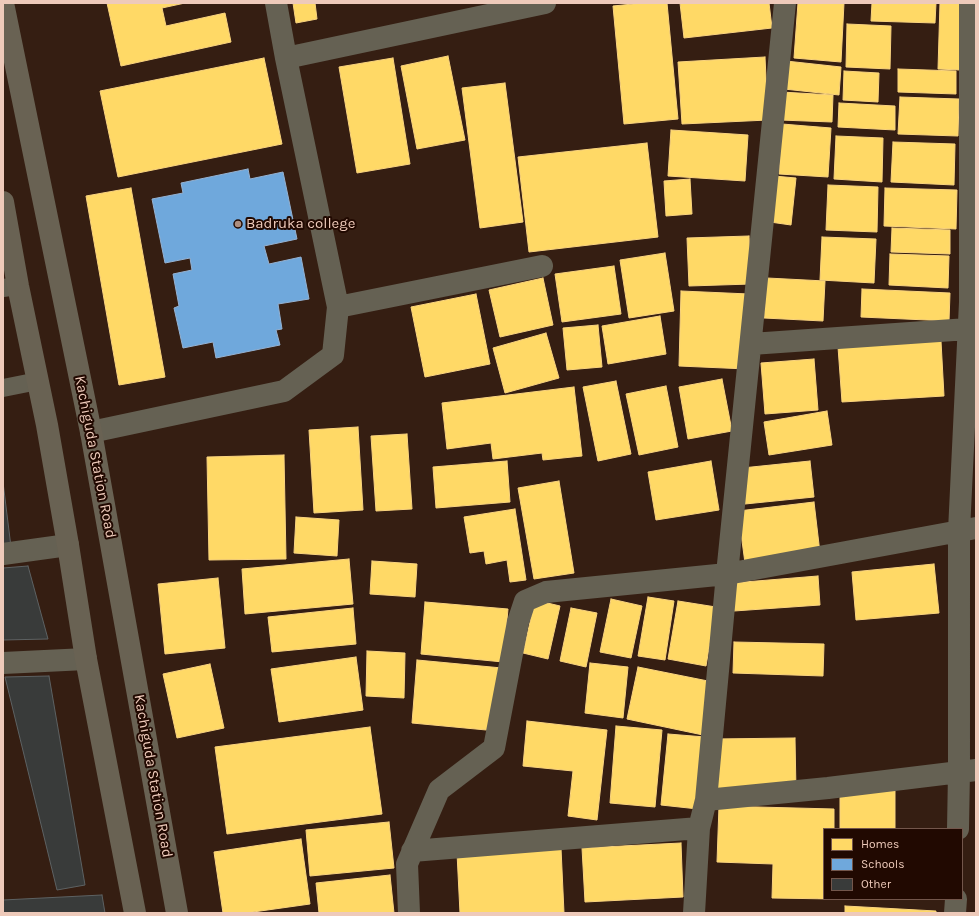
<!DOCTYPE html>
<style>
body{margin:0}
#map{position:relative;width:979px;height:916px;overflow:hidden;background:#351e12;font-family:Karla,sans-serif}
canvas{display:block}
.frame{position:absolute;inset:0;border:4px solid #eecaba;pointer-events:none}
.legend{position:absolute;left:823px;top:828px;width:140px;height:72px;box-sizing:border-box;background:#210901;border:1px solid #73564b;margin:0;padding:5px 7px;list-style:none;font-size:12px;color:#eecaba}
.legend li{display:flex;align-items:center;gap:8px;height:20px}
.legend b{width:20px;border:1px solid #73564b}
</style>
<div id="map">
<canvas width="979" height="916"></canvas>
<div class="frame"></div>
<ul class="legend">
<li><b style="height:11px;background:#ffd966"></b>Homes</li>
<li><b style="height:11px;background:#6fa8dc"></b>Schools</li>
<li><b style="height:11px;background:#393b3a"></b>Other</li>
</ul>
</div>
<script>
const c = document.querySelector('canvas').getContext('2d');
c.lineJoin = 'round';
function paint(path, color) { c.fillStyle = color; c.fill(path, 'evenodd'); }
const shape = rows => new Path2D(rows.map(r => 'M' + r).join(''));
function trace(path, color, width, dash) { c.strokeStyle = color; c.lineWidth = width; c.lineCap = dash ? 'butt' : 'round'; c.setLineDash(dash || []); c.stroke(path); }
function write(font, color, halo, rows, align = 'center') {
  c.font = font + ' Karla,sans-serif'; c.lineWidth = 4; c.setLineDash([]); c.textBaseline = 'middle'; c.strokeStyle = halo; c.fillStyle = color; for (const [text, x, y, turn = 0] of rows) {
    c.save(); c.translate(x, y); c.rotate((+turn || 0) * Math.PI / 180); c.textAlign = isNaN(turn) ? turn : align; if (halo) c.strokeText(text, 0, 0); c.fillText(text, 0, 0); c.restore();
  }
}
const homes = shape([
 [107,3,185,3,162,8,166,26,225,13,231,42,121,66,107,3],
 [293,3,315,3,317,19,296,23,293,3],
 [643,3,667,3,678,119,624,124,613,6,643,3],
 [680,3,769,3,772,28,684,38,680,3],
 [798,3,844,3,841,62,794,58,798,3],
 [872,3,936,3,935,23,871,21,872,3],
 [940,3,962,3,960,70,938,69,940,3],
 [847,24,891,26,890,69,846,67,847,24],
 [448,56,465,140,417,149,401,66,448,56],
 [765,57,768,120,682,124,678,62,765,57],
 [264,58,282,144,118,177,100,91,264,58],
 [393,58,410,164,357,173,339,67,393,58],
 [786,61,841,67,839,95,784,89,786,61],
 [898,69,956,71,956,94,898,92,898,69],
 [844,71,879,73,878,102,843,100,844,71],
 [505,83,523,222,480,228,462,88,505,83],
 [781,92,833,95,832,122,780,120,781,92],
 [900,97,959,99,958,136,898,134,900,97],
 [839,103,895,106,895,130,838,127,839,103],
 [782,124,831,128,828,177,779,174,782,124],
 [671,130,748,135,745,181,668,176,671,130],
 [836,136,883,138,882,182,834,179,836,136],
 [893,142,955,144,954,185,891,182,893,142],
 [647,143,658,237,529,252,518,157,647,143],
 [774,176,796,178,791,225,770,222,774,176],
 [690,179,692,214,666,216,664,181,690,179],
 [828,185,878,187,877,232,826,230,828,185],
 [131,188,165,377,119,385,86,196,131,188],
 [885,188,957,190,956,229,884,226,885,188],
 [892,228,950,230,950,254,891,252,892,228],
 [749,236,751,284,689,286,687,238,749,236],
 [822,237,876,239,874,283,820,280,822,237],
 [665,253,674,311,629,318,620,260,665,253],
 [890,254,949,256,948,288,889,285,890,254],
 [614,266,621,314,562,322,555,274,614,266],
 [543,278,553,325,500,337,489,290,543,278],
 [767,278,825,281,823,321,764,318,767,278],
 [862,289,950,293,949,321,861,317,862,289],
 [681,291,749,294,747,369,679,366,681,291],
 [476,294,490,364,425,377,411,307,476,294],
 [660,316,666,354,608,364,602,326,660,316],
 [598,325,602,367,567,370,563,328,598,325],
 [546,333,559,378,505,393,493,348,546,333],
 [941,341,944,396,842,402,838,347,941,341],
 [814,359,818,410,765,414,761,363,814,359],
 [722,379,732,431,688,439,679,387,722,379],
 [616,381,631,454,598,461,583,387,616,381],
 [666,386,678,447,639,455,626,394,666,386],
 [574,387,582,456,543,460,542,453,493,459,491,443,447,449,442,403,574,387],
 [827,411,832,445,769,455,764,422,827,411],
 [358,427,363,510,314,513,309,430,358,427],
 [407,434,412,509,376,511,371,436,407,434],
 [284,455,286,559,209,560,207,457,284,455],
 [507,461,510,502,436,508,433,467,507,461],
 [711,461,719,510,656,520,648,472,711,461],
 [810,461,814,497,745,504,742,468,810,461],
 [559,481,574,573,534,579,518,488,559,481],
 [814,502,820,553,745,563,738,511,814,502],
 [515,509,526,580,510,582,507,560,486,564,484,551,470,553,464,517,515,509],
 [296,517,339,520,337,556,294,553,296,517],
 [349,559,353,604,245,614,242,569,349,559],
 [372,561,417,564,415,597,370,594,372,561],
 [934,564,939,613,856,620,852,572,934,564],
 [818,576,820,605,734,611,732,583,818,576],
 [218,578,225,648,165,654,158,584,218,578],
 [648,597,674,601,665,660,638,656,648,597],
 [611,599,642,606,631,658,600,652,611,599],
 [535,600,560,606,548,659,523,653,535,600],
 [678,601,716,607,706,666,668,659,678,601],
 [425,602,508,609,503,662,421,654,425,602],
 [353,608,356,644,272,652,268,617,353,608],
 [571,608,597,613,586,667,560,661,571,608],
 [734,642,824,644,823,676,733,673,734,642],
 [367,651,405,653,404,698,366,696,367,651],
 [356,657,363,710,279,722,271,669,356,657],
 [417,660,502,668,497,731,412,723,417,660],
 [590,663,628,667,623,718,585,713,590,663],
 [210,664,224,728,177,738,163,674,210,664],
 [638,667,713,682,703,735,627,719,638,667],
 [527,721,607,730,597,820,568,816,573,771,523,766,527,721],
 [616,726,662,730,655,807,610,803,616,726],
 [370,727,382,814,227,834,215,747,370,727],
 [668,734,705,737,698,809,661,805,668,734],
 [795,738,796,791,716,792,714,739,795,738],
 [840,790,895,791,895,829,840,829,840,790],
 [719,806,834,809,834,829,824,829,824,899,833,899,772,898,773,864,717,862,719,806],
 [389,822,394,868,310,876,306,830,389,822],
 [301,839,310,904,246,913,223,913,214,852,301,839],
 [681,843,683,897,585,902,582,848,681,843],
 [561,848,564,913,460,913,457,853,561,848],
 [390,875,394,913,319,913,316,883,390,875],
 [845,906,936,911,936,913,845,913,845,906]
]);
paint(homes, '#ffd966');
trace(homes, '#fad47f', 1);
const schools = shape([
 [248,169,250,179,283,172,297,239,264,246,269,264,301,257,309,299,278,304,282,329,276,330,280,345,216,358,213,342,183,348,174,308,179,306,173,274,192,270,190,258,165,263,152,199,183,193,181,183,248,169]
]);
paint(schools, '#6fa8dc');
trace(schools, '#95b2d2', 1);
const building = shape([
 [3,482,11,547,3,548,3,482],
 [28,566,48,639,3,640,3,568,28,566],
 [49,676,85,885,57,890,5,677,49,676],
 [102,895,105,913,3,913,3,900,102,895]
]);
paint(building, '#393b3a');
trace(building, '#5d6263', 1);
trace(shape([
 [3,288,18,286],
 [3,388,38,381]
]), '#656153', 18);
trace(shape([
 [286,58,545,3],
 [338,307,542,266],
 [751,344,968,329],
 [91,432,284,391,333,355,338,307,286,58,276,3],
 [3,554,68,545],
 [3,663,86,659],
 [706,800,727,574,785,3],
 [958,829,959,772,959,531,970,302,970,3],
 [412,851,699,828,706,800,828,788,976,770],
 [409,913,407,864,439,790,494,748,518,622,525,601,546,592,727,574,976,528],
 [694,913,699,828],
 [955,913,956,899]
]), '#656153', 22);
trace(shape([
 [3,3,91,432,177,913],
 [3,202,18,286,47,425,68,545,86,659,135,913]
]), '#696253', 22);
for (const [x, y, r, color] of [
 [238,224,4,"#ad8e7f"]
]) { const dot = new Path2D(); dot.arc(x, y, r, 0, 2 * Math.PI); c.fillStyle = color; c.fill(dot); trace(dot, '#210901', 1.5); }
write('15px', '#eecaba', '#210901', [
 ["Badruka college",246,224]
], 'left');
write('15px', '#eecaba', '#210901', [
 ["Kachiguda Station Road",95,457,79],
 ["Kachiguda Station Road",153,776,80]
]);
</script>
